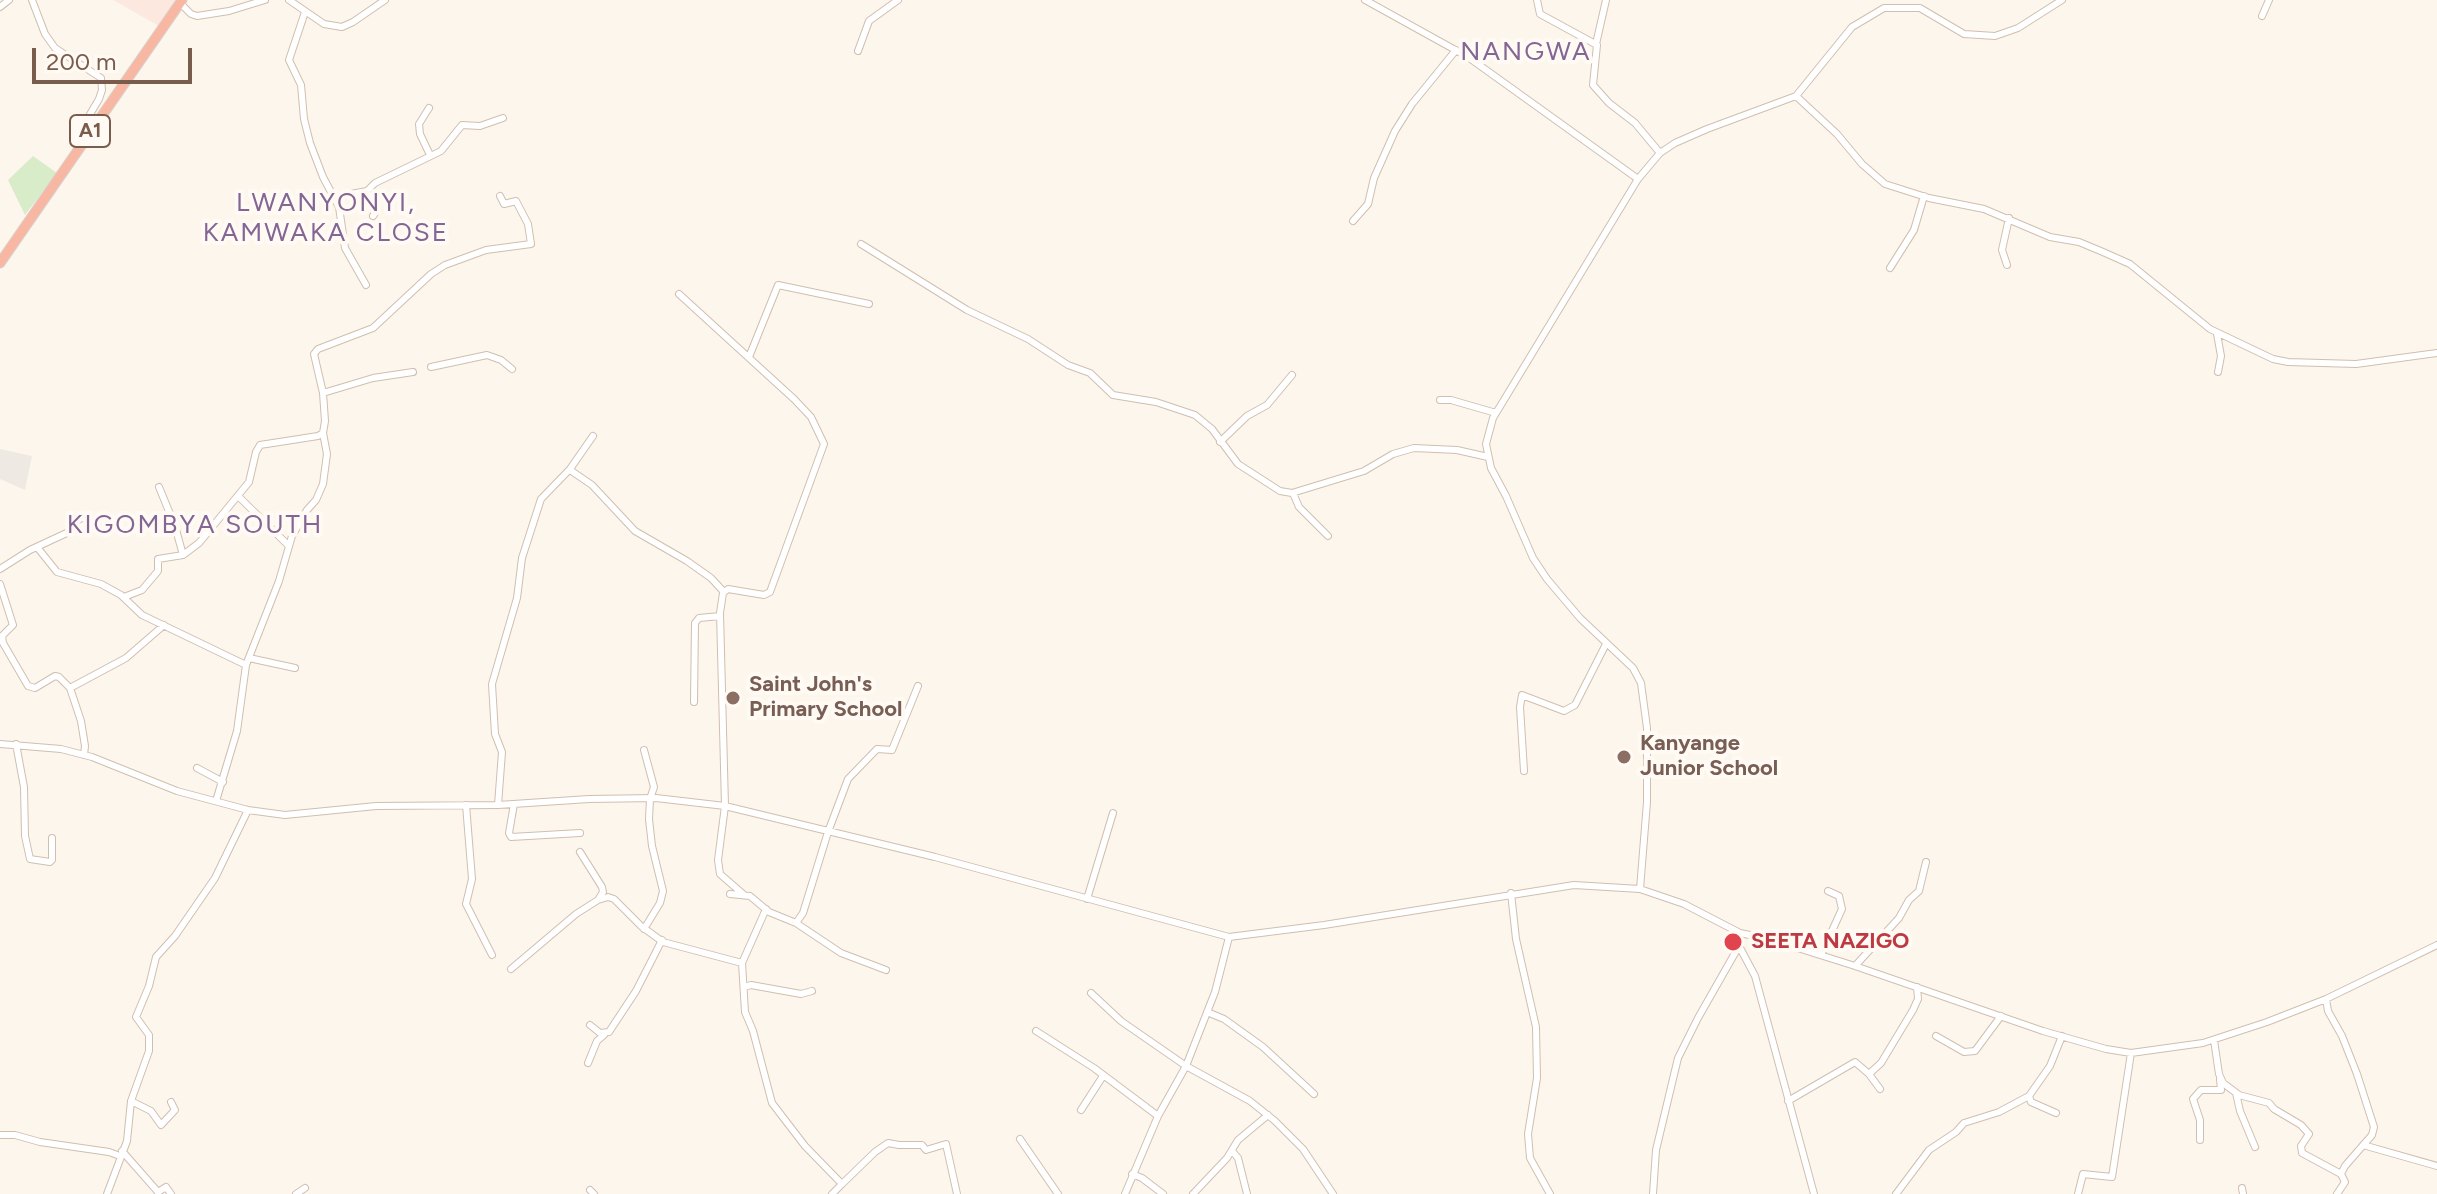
<!DOCTYPE html>
<style>
body{margin:0}
#map{position:relative;width:2437px;height:1194px;overflow:hidden;background:#fdf6ec;font-family:Figtree,sans-serif}
canvas{display:block}
.scale{position:absolute;left:32px;top:48px;width:160px;height:36px;box-sizing:border-box;border:4px solid #7a5c4d;border-top:0;padding-left:10px;font-size:24px;line-height:28px;white-space:nowrap;color:#7a5c4d;-webkit-text-stroke:6px #fffaf3;paint-order:stroke}
</style>
<div id="map">
<canvas width="2437" height="1194"></canvas>
<div class="scale">200 m</div>
</div>
<script>
const c = document.querySelector('canvas').getContext('2d');
c.lineJoin = 'round';
function paint(path, color) { c.fillStyle = color; c.fill(path, 'evenodd'); }
const shape = rows => new Path2D(rows.map(r => 'M' + r).join(''));
function trace(path, color, width, dash) { c.strokeStyle = color; c.lineWidth = width; c.lineCap = dash ? 'butt' : 'round'; c.setLineDash(dash || []); c.stroke(path); }
function write(font, color, halo, rows, align = 'center') {
  c.font = font + ' Figtree,sans-serif'; c.lineWidth = 8; c.setLineDash([]); c.textBaseline = 'middle'; c.strokeStyle = halo; c.fillStyle = color; for (const [text, x, y, turn = 0] of rows) {
    c.save(); c.translate(x, y); c.rotate((+turn || 0) * Math.PI / 180); c.textAlign = isNaN(turn) ? turn : align; if (halo) c.strokeText(text, 0, 0); c.fillText(text, 0, 0); c.restore();
  }
}
paint(shape([
 [113,0,176,0,159,26]
]), '#fde8e0');
paint(shape([
 [0,449,32,456,25,490,0,479]
]), '#efe9e4');
paint(shape([
 [33,156,57,173,25,215,8,180]
]), '#d8ecc9');
const minor = shape([
 [32,0,45,34,55,48,101,78,102,90,99,99,79,133,80,145],
 [289,0,324,24,342,27,353,22,385,0],
 [1365,0,1468,57,1638,179],
 [1537,0,1540,14,1597,45,1593,85,1609,103,1635,123,1660,153],
 [180,3,191,14,197,16,229,11,265,0],
 [0,7,9,0],
 [305,12,289,60,301,85,304,119,310,143,323,177,339,207,345,248,366,285],
 [2262,16,2269,0],
 [1596,44,1606,0],
 [858,51,869,21,898,0],
 [1796,96,1837,134,1862,164,1885,184,1929,198,1984,209,2050,237,2079,242,2103,252,2130,264,2210,329,2273,359,2288,362,2356,364,2437,353],
 [429,108,419,124,420,134,430,155],
 [367,191,375,183,441,151,462,125,480,126,503,118],
 [335,197,367,191,375,213,373,216],
 [1353,221,1368,204,1374,178,1395,131,1412,104,1456,50],
 [861,244,967,310,1028,339,1068,365,1090,373,1113,395,1156,402,1195,415,1212,429,1238,464,1280,491,1292,493,1364,471,1393,454,1414,448,1457,450,1488,457],
 [2007,265,2002,250,2009,218],
 [1890,268,1914,230,1924,196],
 [679,294,794,399,811,417,824,444,770,592,764,595,728,589,723,593,720,613,725,806,718,860,720,874,743,894],
 [2217,334,2221,356,2218,372],
 [749,357,778,285,869,304],
 [431,367,487,355,501,360,512,369],
 [323,393,314,354,318,349,373,328,431,274,445,265,486,250,531,244,528,224,516,201,504,204,500,196],
 [1440,400,1451,400,1496,413],
 [1220,442,1247,416,1267,405,1292,375],
 [570,470,592,485,635,531,687,561,711,578,723,591],
 [159,487,175,526,183,555],
 [1293,493,1299,507,1328,536],
 [238,496,289,546],
 [37,547,57,572,101,584,121,595,142,615,246,665],
 [0,569,30,550,99,518],
 [0,584,13,625,2,636,3,643,28,686,35,688,55,676,59,677,70,688],
 [124,597,142,590,158,571,158,559,183,555,199,543,249,482,256,452,260,445,318,436,323,433],
 [249,658,295,668],
 [694,702,695,623,699,618,720,616],
 [0,744,61,749,92,757,177,791,248,810,285,815,376,806,498,805,589,799,656,798,725,806,935,857,1229,937,1324,925,1574,885,1640,889,1684,904,1740,933,1769,939,1855,966,2043,1031,2106,1049,2131,1053,2203,1043,2267,1022,2326,999,2437,945],
 [16,744,24,787,25,836,30,859,50,862,52,860,52,838],
 [644,750,654,787,650,799,649,819,652,846,663,891,660,903,644,929],
 [84,755,85,746,81,721,70,688,126,658,164,625],
 [197,768,223,782],
 [1524,771,1520,707,1522,695,1564,711,1575,705,1606,644],
 [216,801,237,731,246,665,279,581,292,536,307,510,316,500,323,484,327,454,323,433,325,421,323,393,373,378,413,372],
 [514,804,509,833,511,837,580,833],
 [466,805,472,879,466,904,492,955],
 [498,805,502,752,495,734,492,684,517,598,522,558,541,499,570,469,593,436],
 [580,852,602,887,603,892,598,900],
 [1640,889,1647,802,1647,728,1641,683,1633,668,1580,618,1547,579,1533,558,1506,496,1491,468,1486,444,1493,418,1638,179,1660,153,1675,143,1707,129,1796,96,1852,27,1884,8,1920,8,1964,34,1995,36,2018,28,2062,0],
 [1511,893,1516,939,1536,1027,1537,1078,1528,1134,1530,1158,1550,1194],
 [730,894,750,896,769,912,796,923],
 [1087,899,1113,813],
 [1740,933,1739,946,1755,976,1814,1194],
 [1821,955,1842,909,1839,896,1828,891],
 [742,963,766,909],
 [1855,966,1899,918,1909,900,1919,891,1926,862],
 [511,969,576,914,598,900,608,897,614,899,641,926,663,942,742,963,745,1012,753,1031,772,1103,805,1146,842,1184,832,1194],
 [886,970,841,953,796,923,803,913,828,832,848,779,877,749,892,750,918,686],
 [744,987,751,985,801,994,812,991],
 [1091,993,1121,1021,1186,1066,1250,1101,1275,1121,1303,1149,1333,1194],
 [2326,999,2328,1011,2342,1036,2357,1074,2374,1127,2372,1135,2345,1166,2341,1174,2345,1182,2337,1194],
 [1207,1012,1224,1019,1263,1047,1314,1094],
 [590,1025,600,1033,609,1032,636,991,662,940],
 [1036,1031,1094,1068,1158,1116],
 [1936,1036,1964,1052,1975,1051,2001,1016],
 [2214,1040,2219,1074,2223,1083,2239,1095,2269,1103,2274,1109,2301,1125,2309,1134,2301,1146,2302,1153,2341,1174],
 [588,1063,597,1041,604,1035],
 [1869,1074,1881,1063,1913,1010,1918,999,1917,987],
 [2236,1093,2240,1111,2255,1147],
 [2029,1096,2031,1102,2056,1113],
 [131,1101,151,1111,161,1125,175,1110,171,1102],
 [1788,1101,1855,1062,1869,1074,1880,1089],
 [1081,1110,1103,1076],
 [0,1135,15,1135,40,1142,109,1152,120,1156],
 [1020,1139,1058,1194],
 [2200,1140,2200,1120,2193,1099,2201,1090,2221,1090,2220,1079],
 [2363,1145,2437,1166],
 [122,1151,158,1192,166,1187,171,1194],
 [1232,1151,1238,1158,1247,1194],
 [1132,1174,1142,1178,1163,1194],
 [842,1184,875,1152,888,1143,899,1145,922,1145,926,1150,946,1144,957,1194],
 [2242,1188,2243,1194],
 [590,1190,594,1194],
 [107,1194,127,1141,131,1101,149,1051,149,1035,136,1017,149,986,156,957,175,936,215,878,248,810],
 [296,1194,305,1188],
 [1125,1194,1158,1116,1186,1066,1215,992,1229,937],
 [1193,1194,1227,1158,1238,1140,1268,1115],
 [1653,1194,1656,1150,1678,1058,1698,1018,1739,946],
 [1896,1194,1929,1150,1956,1132,1964,1123,1999,1112,2029,1096,2050,1066,2062,1036],
 [2078,1194,2083,1174,2112,1177,2131,1053]
]);
const highway = shape([
 [0,263,182,0]
]);
trace(minor, '#d1beb0', 8);
trace(highway, '#dad1cd', 11);
trace(minor, '#fff', 6);
trace(highway, '#f7b7a3', 9);
for (const [x, y, r, color] of [
 [733,698,8,"#8d6e63"],
 [1624,757,8,"#8d6e63"],
 [1733,942,10,"#e0444e"]
]) { const dot = new Path2D(); dot.arc(x, y, r, 0, 2 * Math.PI); c.fillStyle = color; c.fill(dot); trace(dot, '#fffaf3', 3); }
for (const [x, y, w] of [
 [90,131,40]
]) { const box = new Path2D(); box.roundRect(x - w / 2, y - 16, w, 32, 6); c.fillStyle = '#fffaf3'; c.fill(box); trace(box, '#7a5c4d', 2); }
write('bold 20px', '#7a5c4d', null, [
 ["A1",90,131]
]);
write('bold 22px', '#785e54', '#fffaf3', [
 ["Saint John's",749,685],
 ["Primary School",749,710],
 ["Kanyange",1640,744],
 ["Junior School",1640,769]
], 'left');
write('bold 22px', '#be3a42', '#fffaf3', [
 ["SEETA NAZIGO",1751,942]
], 'left');
c.letterSpacing = '2px';
write('26px', '#846695', '#fffaf3', [
 ["NANGWA",1526,52],
 ["LWANYONYI,",326,203],
 ["KAMWAKA CLOSE",326,233],
 ["KIGOMBYA SOUTH",195,525]
]);
c.letterSpacing = '0px';
</script>
